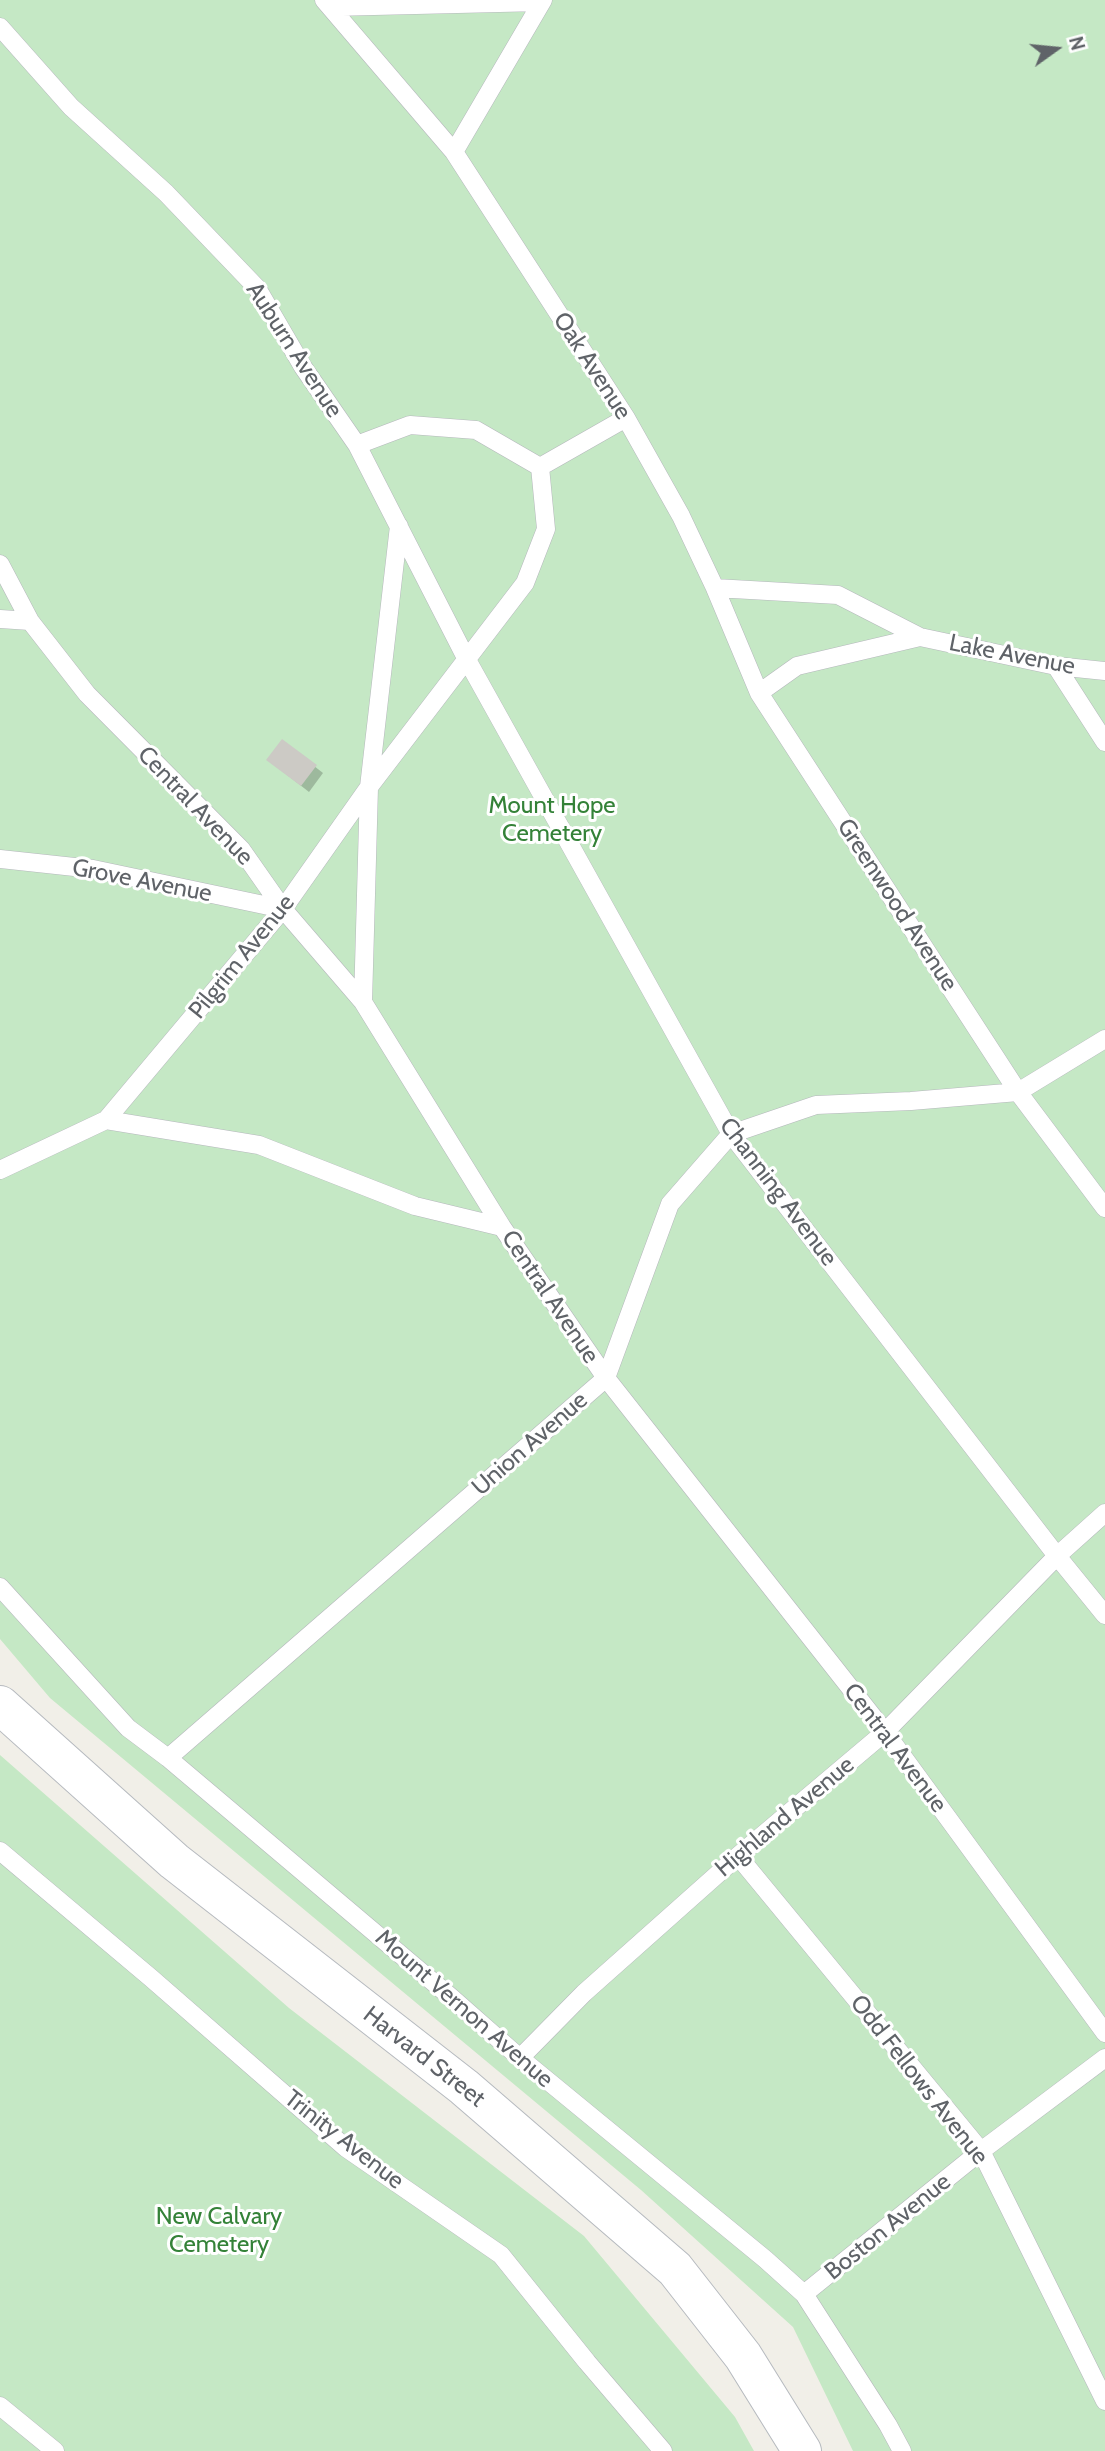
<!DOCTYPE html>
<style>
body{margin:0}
#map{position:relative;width:1105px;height:2451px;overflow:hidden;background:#f1efe8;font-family:Cabin,sans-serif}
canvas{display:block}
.north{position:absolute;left:1021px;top:14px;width:70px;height:70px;-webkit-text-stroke:5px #fff;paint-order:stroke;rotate:75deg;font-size:19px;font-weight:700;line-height:28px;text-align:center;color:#5f6368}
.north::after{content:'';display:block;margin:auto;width:24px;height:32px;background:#5f6368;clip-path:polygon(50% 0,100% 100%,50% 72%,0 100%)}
</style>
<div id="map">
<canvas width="1105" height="2451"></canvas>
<div class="north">N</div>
</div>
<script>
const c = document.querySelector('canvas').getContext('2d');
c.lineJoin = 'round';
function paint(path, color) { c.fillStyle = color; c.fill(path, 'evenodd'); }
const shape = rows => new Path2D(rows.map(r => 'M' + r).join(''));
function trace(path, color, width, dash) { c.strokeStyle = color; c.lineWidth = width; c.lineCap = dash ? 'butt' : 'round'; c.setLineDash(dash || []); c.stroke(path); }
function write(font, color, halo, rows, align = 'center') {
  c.font = font + ' Cabin,sans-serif'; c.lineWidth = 6; c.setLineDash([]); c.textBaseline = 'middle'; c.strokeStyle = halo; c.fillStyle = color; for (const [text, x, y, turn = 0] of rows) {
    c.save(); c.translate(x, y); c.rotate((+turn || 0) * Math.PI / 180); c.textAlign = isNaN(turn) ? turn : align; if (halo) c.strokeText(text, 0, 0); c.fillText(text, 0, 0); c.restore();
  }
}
paint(shape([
 [0,0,1105,0,1105,2451,853,2451,793,2327,641,2190,50,1698,0,1639],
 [0,1755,289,2008,584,2236,735,2417,754,2451,0,2451]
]), '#c5e8c5');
paint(shape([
 [282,741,323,773,309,792,268,760]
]), '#0003');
paint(shape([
 [282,739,317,765,301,786,266,760]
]), '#cccac5');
const service = shape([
 [324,0,454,152,626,418,681,516,715,588,759,693,1018,1092,1105,1208],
 [332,7,541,2],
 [0,27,71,107,166,193,257,288,303,367,357,445,466,658,731,1134,1057,1556,1105,1615],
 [454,152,543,0],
 [357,445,410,425,476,430,540,467],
 [540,467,626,418],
 [0,564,30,621,87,694,241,849,283,909,363,1002,502,1227,606,1378,885,1732,1105,2033],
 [715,588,838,595,920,637,1056,666,1105,671],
 [0,619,30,621],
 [1056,666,1105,742],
 [759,693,797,666,920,637],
 [0,859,93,869,283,909],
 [363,1002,369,787,399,526],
 [106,1120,259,1145,415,1206,502,1227],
 [0,1170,106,1120,283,909,369,787,525,583,546,529,540,467],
 [0,1587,128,1728,168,1758,452,1998,520,2058,765,2259,804,2294,888,2425,902,2451],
 [168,1758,606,1378,670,1204,731,1134,816,1105,911,1101,1018,1092,1105,1039],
 [0,1851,151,1978,346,2148,501,2255,587,2362,663,2451],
 [738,1856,981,2151,1105,2401],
 [520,2058,584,1993,738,1856,885,1732,1057,1556,1105,1513],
 [804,2294,981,2151,1105,2058],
 [0,2406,55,2451]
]);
const secondary = shape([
 [0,1705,174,1861,464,2087,675,2269,743,2356,802,2451]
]);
trace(service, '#b5b8bc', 19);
trace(secondary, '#b6babf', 40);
trace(service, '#fff', 18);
trace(secondary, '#fff', 38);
write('24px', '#5f6368', '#fff', [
 ["Auburn Avenue",294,350,57],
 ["Oak Avenue",592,366,57],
 ["Lake Avenue",1012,655,11],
 ["Central Avenue",195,806,46],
 ["Grove Avenue",142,881,11],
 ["Greenwood Avenue",897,905,57],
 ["Pilgrim Avenue",242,957,-51],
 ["Channing Avenue",778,1192,53],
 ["Central Avenue",550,1297,56],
 ["Union Avenue",530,1444,-41],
 ["Central Avenue",895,1748,53],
 ["Highland Avenue",785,1817,-40],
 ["Mount Vernon Avenue",464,2009,41],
 ["Harvard Street",424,2057,38],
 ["Odd Fellows Avenue",919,2080,52],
 ["Trinity Avenue",344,2140,38],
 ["Boston Avenue",888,2227,-39]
]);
write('24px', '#348238', '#fff', [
 ["Mount Hope",552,806],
 ["Cemetery",552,834],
 ["New Calvary",219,2217],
 ["Cemetery",219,2245]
]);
</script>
